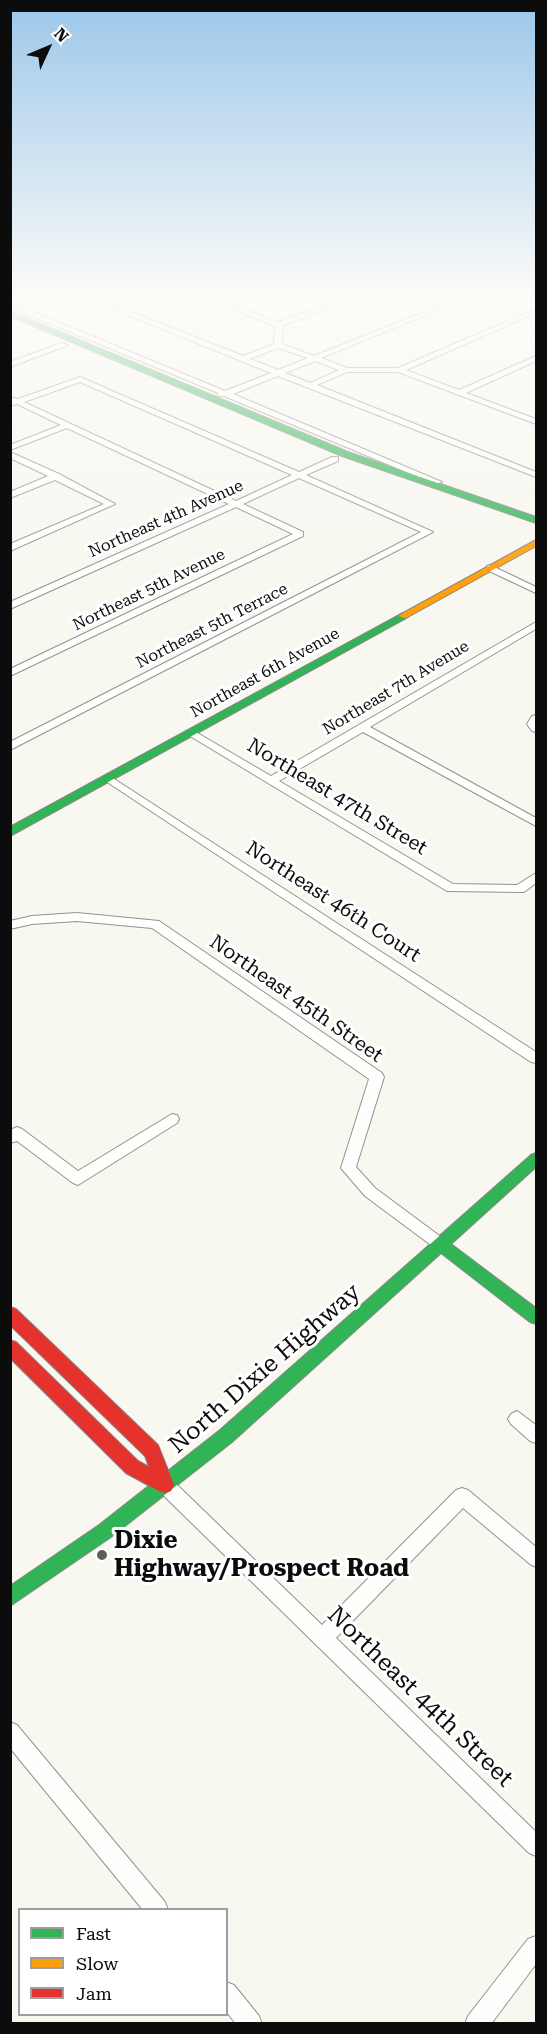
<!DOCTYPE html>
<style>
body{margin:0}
#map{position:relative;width:547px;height:2034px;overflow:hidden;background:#f8f7f0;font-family:"Roboto Serif",serif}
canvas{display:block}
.frame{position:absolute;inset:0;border:12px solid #0c0c0c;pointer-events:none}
.legend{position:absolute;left:18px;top:1908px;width:210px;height:108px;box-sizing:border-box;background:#fff;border:2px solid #9e9e9e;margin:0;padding:8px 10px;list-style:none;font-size:18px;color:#0c0c0c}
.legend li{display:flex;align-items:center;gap:12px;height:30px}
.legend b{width:30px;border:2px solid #9e9e9e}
.north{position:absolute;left:18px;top:18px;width:60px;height:60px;-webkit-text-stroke:4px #fff;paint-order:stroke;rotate:46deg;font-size:16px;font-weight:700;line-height:24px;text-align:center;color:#0c0c0c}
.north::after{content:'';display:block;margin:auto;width:21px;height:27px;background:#0c0c0c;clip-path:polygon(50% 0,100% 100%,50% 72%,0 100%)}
</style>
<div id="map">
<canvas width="547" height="2034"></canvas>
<div class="frame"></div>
<ul class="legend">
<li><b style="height:8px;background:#30b455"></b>Fast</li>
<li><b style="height:8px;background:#ff9f0a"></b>Slow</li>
<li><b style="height:8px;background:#e5322d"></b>Jam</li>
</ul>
<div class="north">N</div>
</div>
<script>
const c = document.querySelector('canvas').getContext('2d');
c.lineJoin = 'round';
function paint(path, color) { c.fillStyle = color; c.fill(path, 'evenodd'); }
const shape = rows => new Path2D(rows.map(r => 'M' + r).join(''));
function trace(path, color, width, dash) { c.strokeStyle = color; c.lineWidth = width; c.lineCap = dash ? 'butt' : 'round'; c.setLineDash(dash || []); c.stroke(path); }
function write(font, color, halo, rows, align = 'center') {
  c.font = font + ' "Roboto Serif",serif'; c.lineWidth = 6; c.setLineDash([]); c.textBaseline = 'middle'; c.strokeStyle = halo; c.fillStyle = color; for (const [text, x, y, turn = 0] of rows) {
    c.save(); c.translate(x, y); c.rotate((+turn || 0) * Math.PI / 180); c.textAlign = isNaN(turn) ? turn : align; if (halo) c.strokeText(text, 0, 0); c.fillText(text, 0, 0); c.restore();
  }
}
paint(shape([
 [85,295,92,295,279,368,462,295,469,295,284,370,536,471,536,474,279,372,231,391,227,389,273,370]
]), '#e3ebd3');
const street = shape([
 [78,295,87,295,243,356,274,344,275,326,197,295,206,295,228,303,251,295,260,295,235,306,279,322,351,295,360,295,283,326,282,344,314,356,466,295,475,295,321,358,347,368,398,368,536,309,536,313,406,370,459,390,536,356,536,361,466,393,536,419,536,424,398,372,347,372,317,385,536,472,536,477,278,376,233,394,442,482,435,484,224,396,218,396,218,393,10,307,10,302,225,391,271,373,78,295],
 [278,348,308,358,278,370,250,359,278,348],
 [315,361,339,370,310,383,285,373,315,361],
 [61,343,68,345,10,367,10,362,61,343],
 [80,377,299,472,332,457,338,457,338,461,306,475,433,532,10,750,10,742,421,532,299,478,243,504,303,532,303,536,10,676,10,669,293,534,236,507,10,609,10,602,229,504,67,428,10,450,10,445,61,425,17,404,10,406,10,397,18,399,80,377],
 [80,382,292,475,236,501,24,402,80,382],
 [10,452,59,474,115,504,10,551,10,544,104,504,55,480,10,498,10,492,48,476,10,458,10,452],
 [490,565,536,587,536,593,487,570,487,566,490,565],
 [536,622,536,629,370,727,536,818,536,826,363,732,279,781,453,884,517,885,536,873,536,883,524,892,447,891,185,733,186,731,194,731,271,776,536,622],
 [536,715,536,732,532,731,527,724,532,716,536,715],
 [108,775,536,1052,536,1063,531,1062,104,780,102,778,108,775],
 [77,913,159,921,382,1073,384,1077,356,1167,375,1188,445,1240,448,1244,445,1248,440,1250,435,1248,365,1196,341,1168,369,1079,152,928,77,921,32,924,10,929,10,921,32,916,77,913],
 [172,1114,177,1115,179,1119,177,1123,78,1185,73,1183,17,1141,10,1143,10,1130,17,1127,22,1129,78,1171,172,1114],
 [517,1411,536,1425,536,1443,530,1441,511,1424,508,1419,511,1414,517,1411],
 [165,1477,171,1479,322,1625,456,1490,462,1488,468,1490,536,1547,536,1567,530,1564,463,1508,336,1638,536,1832,536,1856,529,1853,159,1491,156,1485,159,1479,165,1477],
 [10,1722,17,1725,165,1902,168,1910,143,1910,10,1748,10,1722],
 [536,1936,536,1964,491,2024,465,2024,468,2016,528,1939,536,1936],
 [226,1982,234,1985,259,2016,262,2024,236,2024,226,2011,226,1982]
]);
const fast = shape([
 [10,311,348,452,536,517,536,523,342,456,10,316,10,311],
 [403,613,408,616,406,618,10,836,10,827,403,613],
 [536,1153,536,1167,451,1244,536,1308,536,1324,530,1322,441,1253,232,1442,111,1537,10,1606,10,1586,99,1525,220,1430,531,1155,536,1153]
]);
const slow = shape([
 [536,540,536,546,406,618,398,616,536,540]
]);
const jam = shape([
 [10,1307,16,1309,158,1445,174,1485,171,1491,165,1493,159,1491,126,1473,10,1358,10,1340,16,1342,138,1461,149,1467,145,1456,10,1325,10,1307]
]);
trace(street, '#92928f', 2);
trace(fast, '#898885', 2);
trace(slow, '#898885', 2);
trace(jam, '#898885', 2);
paint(street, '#fefefd');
paint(fast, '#30b455');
paint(slow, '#ff9f0a');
paint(jam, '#e5322d');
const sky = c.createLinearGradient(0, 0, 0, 580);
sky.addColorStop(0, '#9cc7ea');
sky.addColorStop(0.51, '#fcfbf8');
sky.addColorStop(1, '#fcfbf800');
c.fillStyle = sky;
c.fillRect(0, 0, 547, 580);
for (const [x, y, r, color] of [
 [102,1555,6,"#5f5e5c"]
]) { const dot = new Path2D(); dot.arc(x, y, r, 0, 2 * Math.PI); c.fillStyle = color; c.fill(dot); trace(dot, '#fff', 2); }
write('16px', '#0c0c0c', '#fff', [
 ["Northeast 4th Avenue",166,519,-24],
 ["Northeast 5th Avenue",149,590,-26],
 ["Northeast 5th Terrace",212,626,-27],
 ["Northeast 6th Avenue",265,673,-29],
 ["Northeast 7th Avenue",396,688,-31]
]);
write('20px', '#0c0c0c', '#fff', [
 ["Northeast 47th Street",337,797,31],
 ["Northeast 46th Court",333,902,33],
 ["Northeast 45th Street",296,999,35]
]);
write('24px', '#0c0c0c', '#fff', [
 ["North Dixie Highway",265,1369,-41],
 ["Northeast 44th Street",420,1697,44]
]);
write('bold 24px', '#0c0c0c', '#fff', [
 ["Dixie",114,1541],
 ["Highway/Prospect Road",114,1569]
], 'left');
</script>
